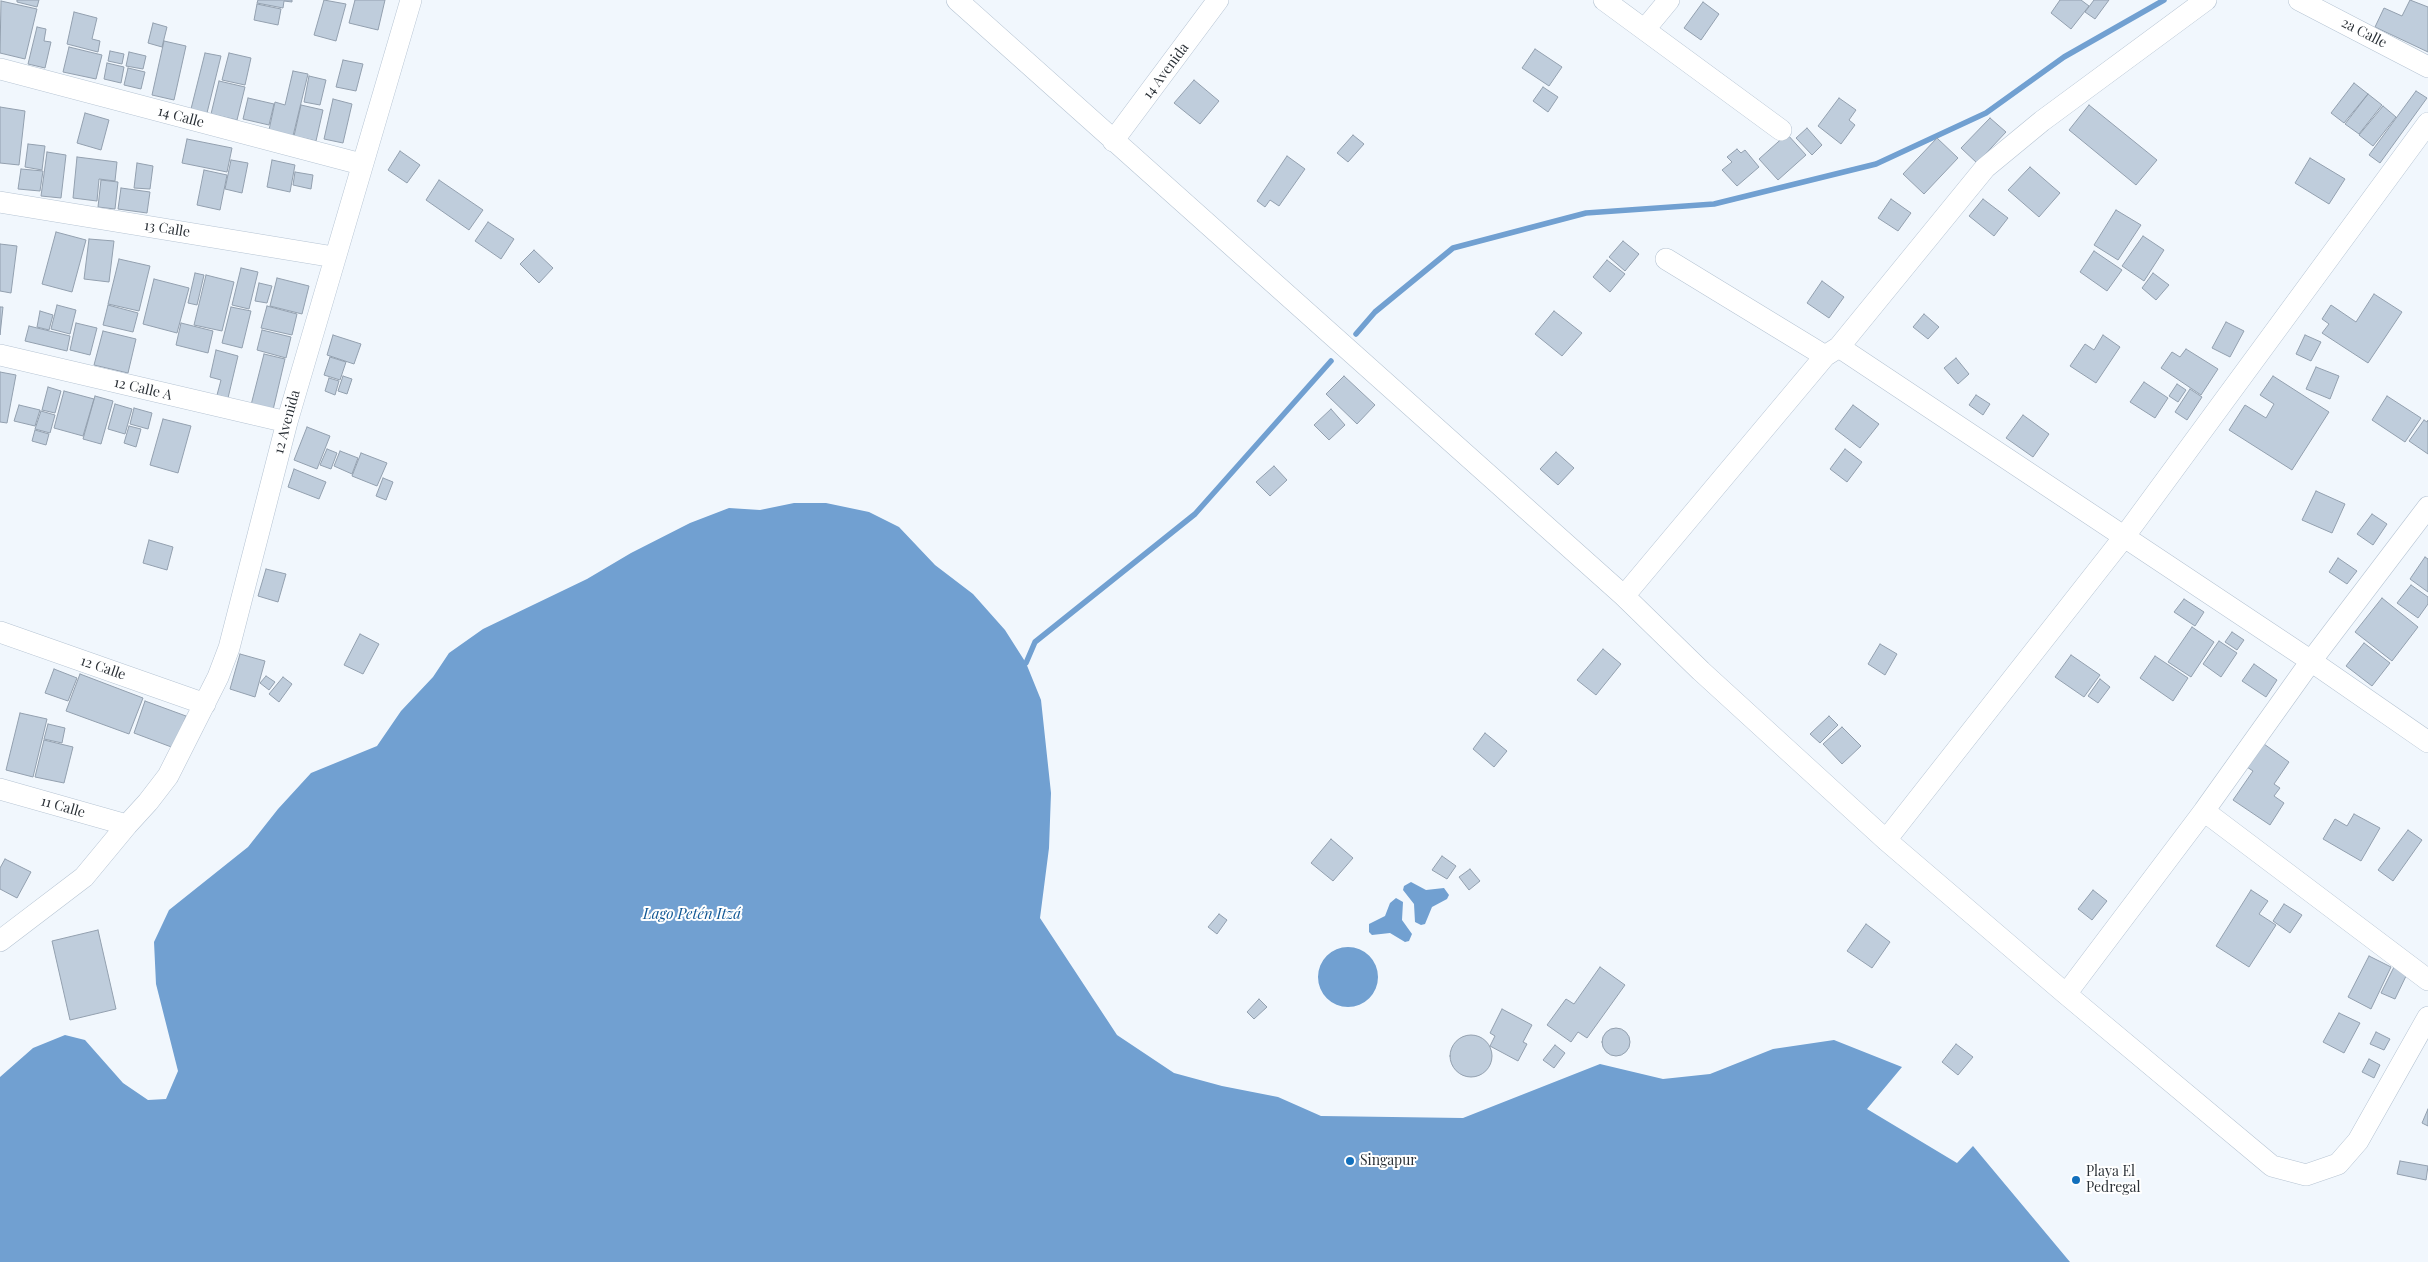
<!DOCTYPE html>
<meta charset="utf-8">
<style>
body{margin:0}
canvas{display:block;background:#f1f7fd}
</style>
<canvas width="2428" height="1262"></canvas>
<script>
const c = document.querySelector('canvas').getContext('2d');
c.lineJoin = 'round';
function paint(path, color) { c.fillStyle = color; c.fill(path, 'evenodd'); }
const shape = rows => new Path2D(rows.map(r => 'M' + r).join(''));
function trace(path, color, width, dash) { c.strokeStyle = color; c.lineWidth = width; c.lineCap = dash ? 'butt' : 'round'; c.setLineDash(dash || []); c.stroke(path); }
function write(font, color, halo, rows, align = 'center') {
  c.font = font + ' "Playfair Display",serif'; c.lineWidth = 4; c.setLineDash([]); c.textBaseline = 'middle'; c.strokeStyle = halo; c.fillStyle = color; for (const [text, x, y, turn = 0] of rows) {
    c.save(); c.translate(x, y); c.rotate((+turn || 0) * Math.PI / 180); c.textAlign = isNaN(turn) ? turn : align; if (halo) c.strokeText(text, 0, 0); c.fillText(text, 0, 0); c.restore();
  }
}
paint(shape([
 [794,503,826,503,869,512,899,527,935,565,973,594,1005,630,1026,663,1041,700,1051,793,1049,848,1040,918,1117,1035,1174,1073,1222,1086,1278,1097,1321,1116,1463,1118,1600,1064,1663,1079,1710,1074,1773,1049,1834,1040,1902,1067,1867,1109,1957,1163,1973,1146,2070,1262,0,1262,0,1077,33,1048,65,1035,85,1040,123,1083,148,1100,166,1099,178,1071,156,984,154,942,169,910,248,847,278,809,311,773,377,746,401,711,433,677,449,653,483,629,587,579,631,553,690,523,729,508,760,510],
 [1411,882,1426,890,1444,888,1449,895,1447,899,1432,907,1425,924,1421,925,1415,922,1414,904,1403,890,1404,886],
 [1396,898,1403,902,1402,920,1412,934,1409,941,1405,942,1390,933,1372,935,1369,932,1369,924,1385,916,1390,903],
 '1318 977a30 30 0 1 1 60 0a30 30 0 1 1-60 0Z'
]), '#71a0d1');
trace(shape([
 [1356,334,1375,312,1453,248,1586,213,1714,204,1876,164,1986,113,2064,57,2164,0],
 [1026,663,1035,642,1195,514,1331,361]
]), '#71a0d1', 5.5);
const building = shape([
 [17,0,39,0,37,7,17,2,17,0],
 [258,0,292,0,292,2,284,1,283,8,257,3,258,0],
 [324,0,346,4,336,41,314,35,324,0],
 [355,0,385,0,378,30,349,23,355,0],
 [2060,0,2081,0,2089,6,2071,29,2051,13,2060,0],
 [2094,0,2109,0,2095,19,2085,12,2094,0],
 [2410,0,2428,7,2428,52,2375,27,2384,8,2402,16,2410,0],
 [1,1,37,9,25,59,0,53,1,1],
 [1703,2,1719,14,1701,40,1684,28,1703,2],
 [257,4,281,9,278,25,254,20,257,4],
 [74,12,97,18,92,39,100,41,98,52,67,44,74,12],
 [153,23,167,27,162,47,148,43,153,23],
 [37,27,46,29,44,41,51,42,45,68,28,64,37,27],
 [164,41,186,46,174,100,152,95,164,41],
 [69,47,102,55,96,79,63,72,69,47],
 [1535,49,1562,67,1549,86,1522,68,1535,49],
 [110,51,124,54,122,64,108,61,110,51],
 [129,52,146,56,143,69,126,66,129,52],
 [205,53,221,56,206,117,190,113,205,53],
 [229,53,251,58,245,85,222,80,229,53],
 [343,60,363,64,356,91,336,87,343,60],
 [107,63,124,67,121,83,104,79,107,63],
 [128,68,145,72,141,89,124,85,128,68],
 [293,71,308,74,293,136,269,130,275,102,285,105,293,71],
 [309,76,326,80,320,105,304,102,309,76],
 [1194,80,1219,101,1200,124,1174,103,1194,80],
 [219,81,245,87,237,120,211,114,219,81],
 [2354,83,2368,94,2344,123,2331,113,2354,83],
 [1543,87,1558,97,1548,112,1533,101,1543,87],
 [2416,91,2427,98,2380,163,2369,155,2416,91],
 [2368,94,2382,105,2359,134,2345,124,2368,94],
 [248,98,274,104,269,125,243,119,248,98],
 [1839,98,1856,110,1849,120,1855,125,1841,144,1818,126,1839,98],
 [333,99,352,104,343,143,324,139,333,99],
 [301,105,323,110,316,141,294,136,301,105],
 [2089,105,2157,160,2136,185,2069,130,2089,105],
 [2383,106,2396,117,2373,146,2359,135,2383,106],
 [0,107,25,111,19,165,0,163,0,107],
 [85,113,109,120,101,150,77,143,85,113],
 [1990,118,2006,132,1977,163,1961,148,1990,118],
 [1807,128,1822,145,1812,155,1796,138,1807,128],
 [1787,134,1806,155,1778,180,1759,159,1787,134],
 [1353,135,1364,144,1348,162,1337,153,1353,135],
 [1937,138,1958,158,1924,194,1903,174,1937,138],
 [187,139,232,148,227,172,182,163,187,139],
 [28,144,45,146,42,170,25,167,28,144],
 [1737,149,1741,153,1745,150,1759,167,1737,186,1722,170,1732,162,1727,157,1737,149],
 [400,151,420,165,407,183,388,170,400,151],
 [47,152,66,155,61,198,41,196,47,152],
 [1287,156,1305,169,1279,206,1270,200,1265,207,1257,201,1287,156],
 [77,157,117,162,115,181,99,179,97,201,73,198,77,157],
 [2310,158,2345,179,2329,204,2295,183,2310,158],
 [231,160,248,163,242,193,225,189,231,160],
 [272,160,295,165,290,192,267,187,272,160],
 [137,163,153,166,150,189,134,188,137,163],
 [2030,167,2060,193,2039,217,2008,190,2030,167],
 [21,169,43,171,40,191,18,189,21,169],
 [204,170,227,175,220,210,197,205,204,170],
 [295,172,313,175,311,189,293,185,295,172],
 [101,180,118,182,115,209,98,207,101,180],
 [439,180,483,210,469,230,426,200,439,180],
 [121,188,150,192,147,213,118,209,121,188],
 [1891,199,1911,213,1898,231,1878,218,1891,199],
 [1983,199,2008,218,1994,236,1969,216,1983,199],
 [2116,210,2141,225,2118,260,2094,245,2116,210],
 [488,222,514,239,501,259,475,241,488,222],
 [56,232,86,240,72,292,42,284,56,232],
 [2143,236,2164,250,2144,281,2122,266,2143,236],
 [89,239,114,241,109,282,84,279,89,239],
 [1623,241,1639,254,1625,271,1609,257,1623,241],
 [0,244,17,246,11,293,0,291,0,244],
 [534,250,553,268,539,283,520,264,534,250],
 [2094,251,2122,270,2107,291,2080,272,2094,251],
 [119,259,150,266,139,311,108,304,119,259],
 [1607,260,1625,274,1610,292,1593,277,1607,260],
 [241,268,258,272,249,309,232,305,241,268],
 [195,273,204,275,197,305,188,303,195,273],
 [2153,273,2169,285,2156,300,2142,288,2153,273],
 [206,275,234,282,222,331,194,325,206,275],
 [277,278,309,286,302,314,270,306,277,278],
 [154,279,189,288,177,333,143,324,154,279],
 [1822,281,1844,297,1829,318,1807,303,1822,281],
 [259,283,272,286,267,303,255,301,259,283],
 [2374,294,2402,312,2368,363,2322,333,2329,324,2322,319,2331,305,2356,322,2374,294],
 [57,305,76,310,70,334,51,329,57,305],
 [108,305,138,313,133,332,103,325,108,305],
 [267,306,297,314,292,335,261,328,267,306],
 [0,307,3,307,0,335,0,307],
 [231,307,251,311,242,348,222,343,231,307],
 [40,311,53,315,49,330,37,327,40,311],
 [1554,311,1582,333,1562,356,1535,334,1554,311],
 [1924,314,1939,327,1928,339,1913,327,1924,314],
 [2226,322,2244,331,2230,357,2212,348,2226,322],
 [76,323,97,328,90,355,70,350,76,323],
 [181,323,213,331,208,353,176,345,181,323],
 [29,326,70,336,67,351,25,341,29,326],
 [262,330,291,337,286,358,257,350,262,330],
 [103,331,136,339,128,373,94,365,103,331],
 [333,335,361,344,354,364,327,355,333,335],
 [2103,335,2120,347,2096,383,2070,366,2085,344,2094,350,2103,335],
 [2305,335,2321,342,2311,361,2296,354,2305,335],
 [2186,349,2218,369,2201,395,2161,368,2172,352,2180,357,2186,349],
 [216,350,238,356,228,398,217,395,221,380,210,377,216,350],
 [264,354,285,359,273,410,251,405,264,354],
 [330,357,346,362,340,380,324,375,330,357],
 [1956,358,1969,374,1958,384,1944,368,1956,358],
 [2316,367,2339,376,2330,399,2306,389,2316,367],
 [0,372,16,375,7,423,0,422,0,372],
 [343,376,352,379,347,394,338,391,343,376],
 [1344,376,1375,405,1357,424,1326,394,1344,376],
 [2273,376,2329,412,2292,470,2229,430,2245,405,2266,418,2274,404,2260,395,2273,376],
 [329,378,339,381,335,395,325,391,329,378],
 [2144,382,2168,398,2155,418,2130,402,2144,382],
 [2177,384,2186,390,2178,402,2169,396,2177,384],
 [48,387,61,391,55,413,42,410,48,387],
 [2190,389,2202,397,2187,420,2175,412,2190,389],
 [64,391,94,399,83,436,54,428,64,391],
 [1976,395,1990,404,1983,415,1969,405,1976,395],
 [95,396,113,401,101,444,83,439,95,396],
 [2387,396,2421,418,2405,442,2372,420,2387,396],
 [115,404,132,409,125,434,108,429,115,404],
 [19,405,40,410,35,426,14,421,19,405],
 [1853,405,1879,424,1860,448,1835,429,1853,405],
 [134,408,152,413,148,429,130,424,134,408],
 [1331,409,1345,425,1329,440,1314,425,1331,409],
 [41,411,55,415,50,433,35,429,41,411],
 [2023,415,2049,434,2033,457,2006,438,2023,415],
 [163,419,191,426,178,473,150,465,163,419],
 [2424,420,2427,422,2428,420,2428,454,2409,441,2424,420],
 [129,426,141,429,136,447,124,443,129,426],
 [307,427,330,436,317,469,294,460,307,427],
 [35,430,49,434,46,445,32,441,35,430],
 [327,449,337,453,331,469,320,465,327,449],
 [1845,449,1862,462,1847,482,1830,469,1845,449],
 [340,451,358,458,352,474,334,466,340,451],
 [1556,452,1574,468,1558,485,1540,469,1556,452],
 [361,453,387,463,377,486,352,476,361,453],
 [1274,466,1287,480,1270,496,1256,482,1274,466],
 [294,469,326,482,319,499,288,487,294,469],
 [383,478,393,482,386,500,376,496,383,478],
 [2316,491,2345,504,2332,533,2302,520,2316,491],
 [2372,514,2387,524,2373,545,2357,534,2372,514],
 [149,540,173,547,167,570,143,563,149,540],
 [2425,557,2428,559,2428,592,2410,579,2425,557],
 [2338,558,2357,571,2347,584,2329,572,2338,558],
 [266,569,286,574,278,602,258,596,266,569],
 [2411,585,2428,597,2428,604,2418,618,2397,603,2411,585],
 [2382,598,2418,627,2392,661,2355,632,2382,598],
 [2184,599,2204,612,2195,626,2174,612,2184,599],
 [2192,627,2214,642,2191,677,2168,662,2192,627],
 [2232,632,2244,640,2237,650,2225,642,2232,632],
 [360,634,379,644,363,674,344,665,360,634],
 [2219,641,2237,653,2221,677,2203,664,2219,641],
 [2364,643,2390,663,2372,686,2346,666,2364,643],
 [1880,644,1897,654,1885,675,1868,664,1880,644],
 [1603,649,1621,664,1596,695,1577,680,1603,649],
 [240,654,265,661,255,697,230,689,240,654],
 [2071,655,2100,675,2084,697,2055,677,2071,655],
 [2155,656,2188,678,2173,701,2140,678,2155,656],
 [2254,664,2277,680,2266,697,2242,681,2254,664],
 [54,669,77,678,68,701,45,693,54,669],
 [80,674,143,698,129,734,66,711,80,674],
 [266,676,275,682,269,690,260,683,266,676],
 [283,677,292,684,279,702,269,694,283,677],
 [2100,679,2110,687,2098,703,2088,696,2100,679],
 [145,701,186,716,174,748,134,733,145,701],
 [20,713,47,719,33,777,6,770,20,713],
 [1829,716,1838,725,1820,743,1810,734,1829,716],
 [48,724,65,728,62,743,44,739,48,724],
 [1842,727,1861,746,1842,764,1823,744,1842,727],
 [1485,733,1507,751,1494,767,1473,749,1485,733],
 [44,740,73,747,64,783,35,777,44,740],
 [2264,744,2289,762,2274,784,2280,788,2274,796,2284,803,2270,825,2233,800,2253,771,2247,767,2264,744],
 [2354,814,2380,828,2361,861,2323,839,2335,819,2347,826,2354,814],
 [2408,830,2422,840,2393,881,2378,870,2408,830],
 [1331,839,1353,858,1333,881,1311,863,1331,839],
 [1442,856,1456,866,1447,879,1432,870,1442,856],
 [5,859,31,872,17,898,0,889,0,868,5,859],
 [1470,869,1480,881,1469,890,1459,877,1470,869],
 [2093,890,2107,901,2092,920,2078,909,2093,890],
 [2251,890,2268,901,2259,914,2276,925,2249,967,2216,946,2251,890],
 [2284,904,2302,915,2290,933,2273,921,2284,904],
 [1219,914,1227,920,1217,934,1208,927,1219,914],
 [1866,924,1890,942,1872,968,1847,951,1866,924],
 [98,930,116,1009,70,1020,52,941,98,930],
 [2369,956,2391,967,2371,1009,2348,997,2369,956],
 [1600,967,1625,985,1587,1038,1578,1032,1571,1042,1547,1025,1566,999,1574,1004,1600,967],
 [2394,967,2407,974,2395,999,2381,993,2394,967],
 [1259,999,1267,1007,1254,1019,1247,1012,1259,999],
 [1502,1009,1532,1025,1523,1042,1527,1044,1518,1061,1490,1046,1495,1036,1490,1033,1502,1009],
 [2339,1013,2360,1023,2344,1053,2323,1042,2339,1013],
 '1602 1042a14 14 0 1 1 28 0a14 14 0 1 1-28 0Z',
 [2376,1032,2390,1039,2384,1050,2370,1044,2376,1032],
 '1450 1056a21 21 0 1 1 42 0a21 21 0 1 1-42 0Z',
 [1956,1044,1973,1057,1958,1075,1942,1062,1956,1044],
 [1555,1045,1565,1053,1554,1068,1543,1060,1555,1045],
 [2369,1059,2380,1065,2374,1078,2362,1072,2369,1059],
 [2428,1109,2428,1126,2422,1123,2428,1109],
 [2400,1161,2428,1166,2426,1180,2397,1174,2400,1161]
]);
paint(building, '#bfcddc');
trace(building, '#93a0af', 1);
const street = shape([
 [957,0,1624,596,1701,671,1886,840,2066,994,2272,1166,2306,1175,2338,1164,2358,1141,2428,1017],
 [1604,0,1781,130],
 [2299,0,2428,67],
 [1645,29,1669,0],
 [0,69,361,164],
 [1113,141,1218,0],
 [0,202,334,257],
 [1666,259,1825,356],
 [1839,347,2311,661,2428,742],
 [0,355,287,422],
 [1624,596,1825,356,1839,347,1985,168,2042,121,2206,0],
 [0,632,205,704],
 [0,789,127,825],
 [2204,811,2428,980],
 [1886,840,2124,537,2428,123],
 [0,941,84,877,127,825,148,802,168,776,218,677,229,648,287,422,411,0],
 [2066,994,2204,811,2311,661,2428,507]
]);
trace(street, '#b6c4d3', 22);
trace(street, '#fff', 21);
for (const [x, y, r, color] of [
 [1350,1161,5,"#126fbc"],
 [2076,1180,5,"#126fbc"]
]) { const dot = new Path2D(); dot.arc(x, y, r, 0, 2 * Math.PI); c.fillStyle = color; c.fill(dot); trace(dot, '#fff', 2); }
write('14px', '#2b3137', '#fff', [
 ["2a Calle",2364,33,27],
 ["14 Avenida",1166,71,-53],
 ["14 Calle",181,117,15],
 ["13 Calle",167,229,9],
 ["12 Calle A",143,389,13],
 ["12 Avenida",287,422,-75],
 ["12 Calle",103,668,19],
 ["11 Calle",63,807,16]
]);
write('14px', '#2b3137', '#fff', [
 ["Singapur",1360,1161],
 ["Playa El",2086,1172],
 ["Pedregal",2086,1188]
], 'left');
write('italic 15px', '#105794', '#fff', [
 ["Lago Petén Itzá",692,914]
]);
</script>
